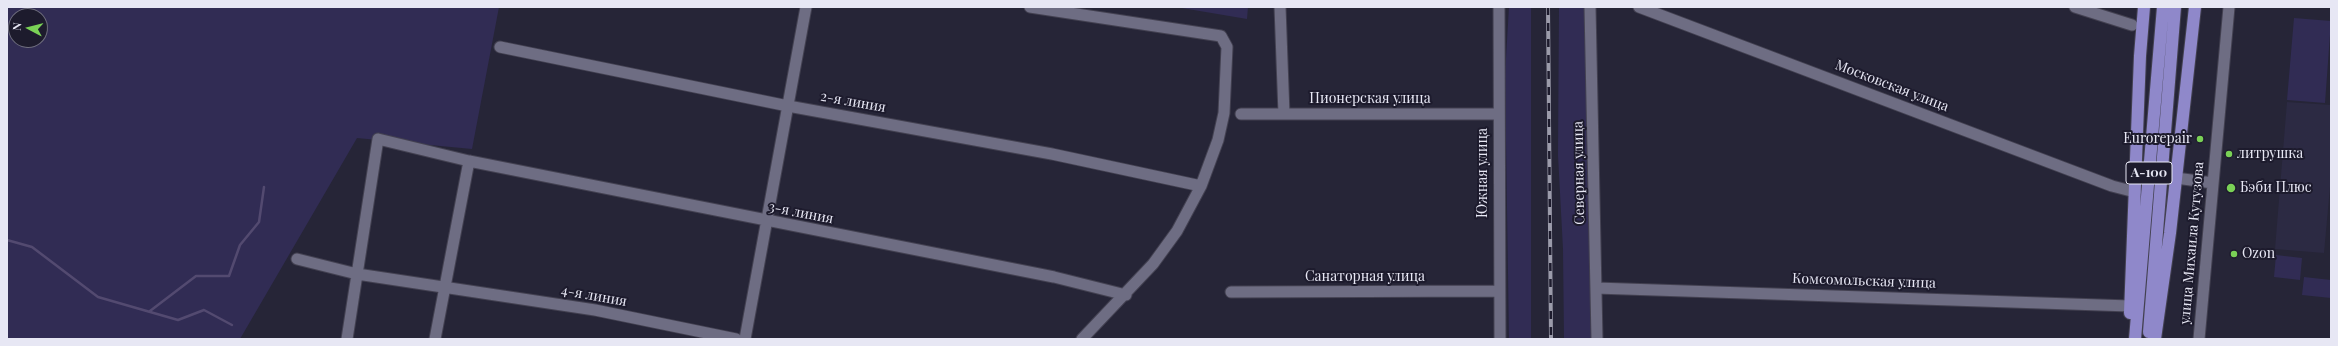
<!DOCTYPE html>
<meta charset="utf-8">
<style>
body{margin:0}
#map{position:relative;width:2338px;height:346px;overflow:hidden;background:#262537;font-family:"Playfair Display",serif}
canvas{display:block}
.frame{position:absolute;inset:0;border:8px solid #e7e7f4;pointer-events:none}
.north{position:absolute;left:8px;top:8px;width:40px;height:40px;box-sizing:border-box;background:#1d1b2d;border:1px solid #6e6d7d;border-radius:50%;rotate:277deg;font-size:11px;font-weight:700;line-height:16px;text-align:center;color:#e7e7f4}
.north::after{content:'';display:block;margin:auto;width:14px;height:18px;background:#7ad156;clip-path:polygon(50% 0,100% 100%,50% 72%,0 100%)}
</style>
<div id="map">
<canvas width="2338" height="346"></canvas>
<div class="frame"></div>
<div class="north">N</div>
</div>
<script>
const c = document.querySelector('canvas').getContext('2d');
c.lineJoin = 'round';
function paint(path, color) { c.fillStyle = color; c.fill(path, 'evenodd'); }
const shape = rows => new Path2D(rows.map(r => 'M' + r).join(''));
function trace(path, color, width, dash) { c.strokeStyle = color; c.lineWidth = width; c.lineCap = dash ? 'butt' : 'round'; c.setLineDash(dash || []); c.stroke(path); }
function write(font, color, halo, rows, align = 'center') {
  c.font = font + ' "Playfair Display",serif'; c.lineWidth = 4; c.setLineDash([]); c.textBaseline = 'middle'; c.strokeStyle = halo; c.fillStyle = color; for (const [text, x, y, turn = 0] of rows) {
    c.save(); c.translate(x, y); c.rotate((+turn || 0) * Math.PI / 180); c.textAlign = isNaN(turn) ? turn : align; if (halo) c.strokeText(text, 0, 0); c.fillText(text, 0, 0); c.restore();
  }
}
paint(shape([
 [2287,102,2331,105,2331,176,2324,253,2275,249]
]), '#2c2a43');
paint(shape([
 [7,7,499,7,472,149,357,138,240,339,7,339],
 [16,16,40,16,40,40,16,40],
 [1176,7,1248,7,1247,19],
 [1509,7,1531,7,1531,339,1509,339,1505,75],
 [1559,7,1587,7,1594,339,1564,339,1563,249,1558,155],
 [2294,18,2331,21,2325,103,2287,100],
 [2276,255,2302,258,2300,280,2274,277],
 [2304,277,2331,280,2331,298,2302,295]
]), '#312c54');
trace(shape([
 [7,240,32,247,98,297,178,320,204,310,232,325],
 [150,311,196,276,229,276,240,245,259,222,264,187]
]), '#534a70', 2.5);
const minor = shape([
 [1030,7,1221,36,1227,47,1224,113,1218,140,1201,186,1177,231,1153,264,1082,339],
 [1280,7,1284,114],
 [1499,7,1500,339],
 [1590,7,1597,339],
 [1639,7,2112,186,2135,192],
 [2075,7,2132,25],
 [500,47,788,106,1052,154,1201,186],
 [1241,114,1498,114],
 [2176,178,2213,183],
 [297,259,357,274,595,310,736,339],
 [1596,288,2130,306],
 [1231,292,1499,291],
 [347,339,378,139,469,161,1054,277,1126,295],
 [435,339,469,161],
 [745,339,806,7],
 [2199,339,2229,7]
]);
const major = shape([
 [2130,313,2140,56,2144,7],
 [2149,332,2175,7],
 [2135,339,2163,7],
 [2155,339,2170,233,2195,7]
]);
trace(minor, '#434151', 13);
trace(major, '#434151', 14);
trace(minor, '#6e6d83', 11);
trace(major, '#8f88ca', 12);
const rail = shape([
 [1548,7,1551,339]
]);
trace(rail, '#9b9baa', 4);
trace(rail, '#1d1b2d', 2.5, [8]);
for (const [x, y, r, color] of [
 [2200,139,4,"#7ad156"],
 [2229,154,4,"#7ad156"],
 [2231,188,5,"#7ad156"],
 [2234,254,4,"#7ad156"]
]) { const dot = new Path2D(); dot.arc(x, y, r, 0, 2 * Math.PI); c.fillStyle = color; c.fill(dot); trace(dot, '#1d1b2d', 1.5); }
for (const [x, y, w] of [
 [2149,173,46]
]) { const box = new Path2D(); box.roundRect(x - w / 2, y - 11, w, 22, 3); c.fillStyle = '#1d1b2d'; c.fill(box); trace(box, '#e7e7f4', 1); }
write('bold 13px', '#e7e7f4', null, [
 ["А-100",2149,173]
]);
write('14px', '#e7e7f4', '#1d1b2d', [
 ["Московская улица",1892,86,21],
 ["Пионерская улица",1370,99],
 ["2-я линия",853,102,10],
 ["Южная улица",1483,173,-90],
 ["Северная улица",1579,173,-91],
 ["3-я линия",801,213,11],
 ["улица Михаила Кутузова",2192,243,-85],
 ["Санаторная улица",1365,277],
 ["Комсомольская улица",1864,281,2],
 ["4-я линия",594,296,10]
]);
write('14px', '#e7e7f4', '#1d1b2d', [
 ["Eurorepair",2192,139,"right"],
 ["литрушка",2237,154],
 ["Бэби Плюс",2240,188],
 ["Ozon",2242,254]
], 'left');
</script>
